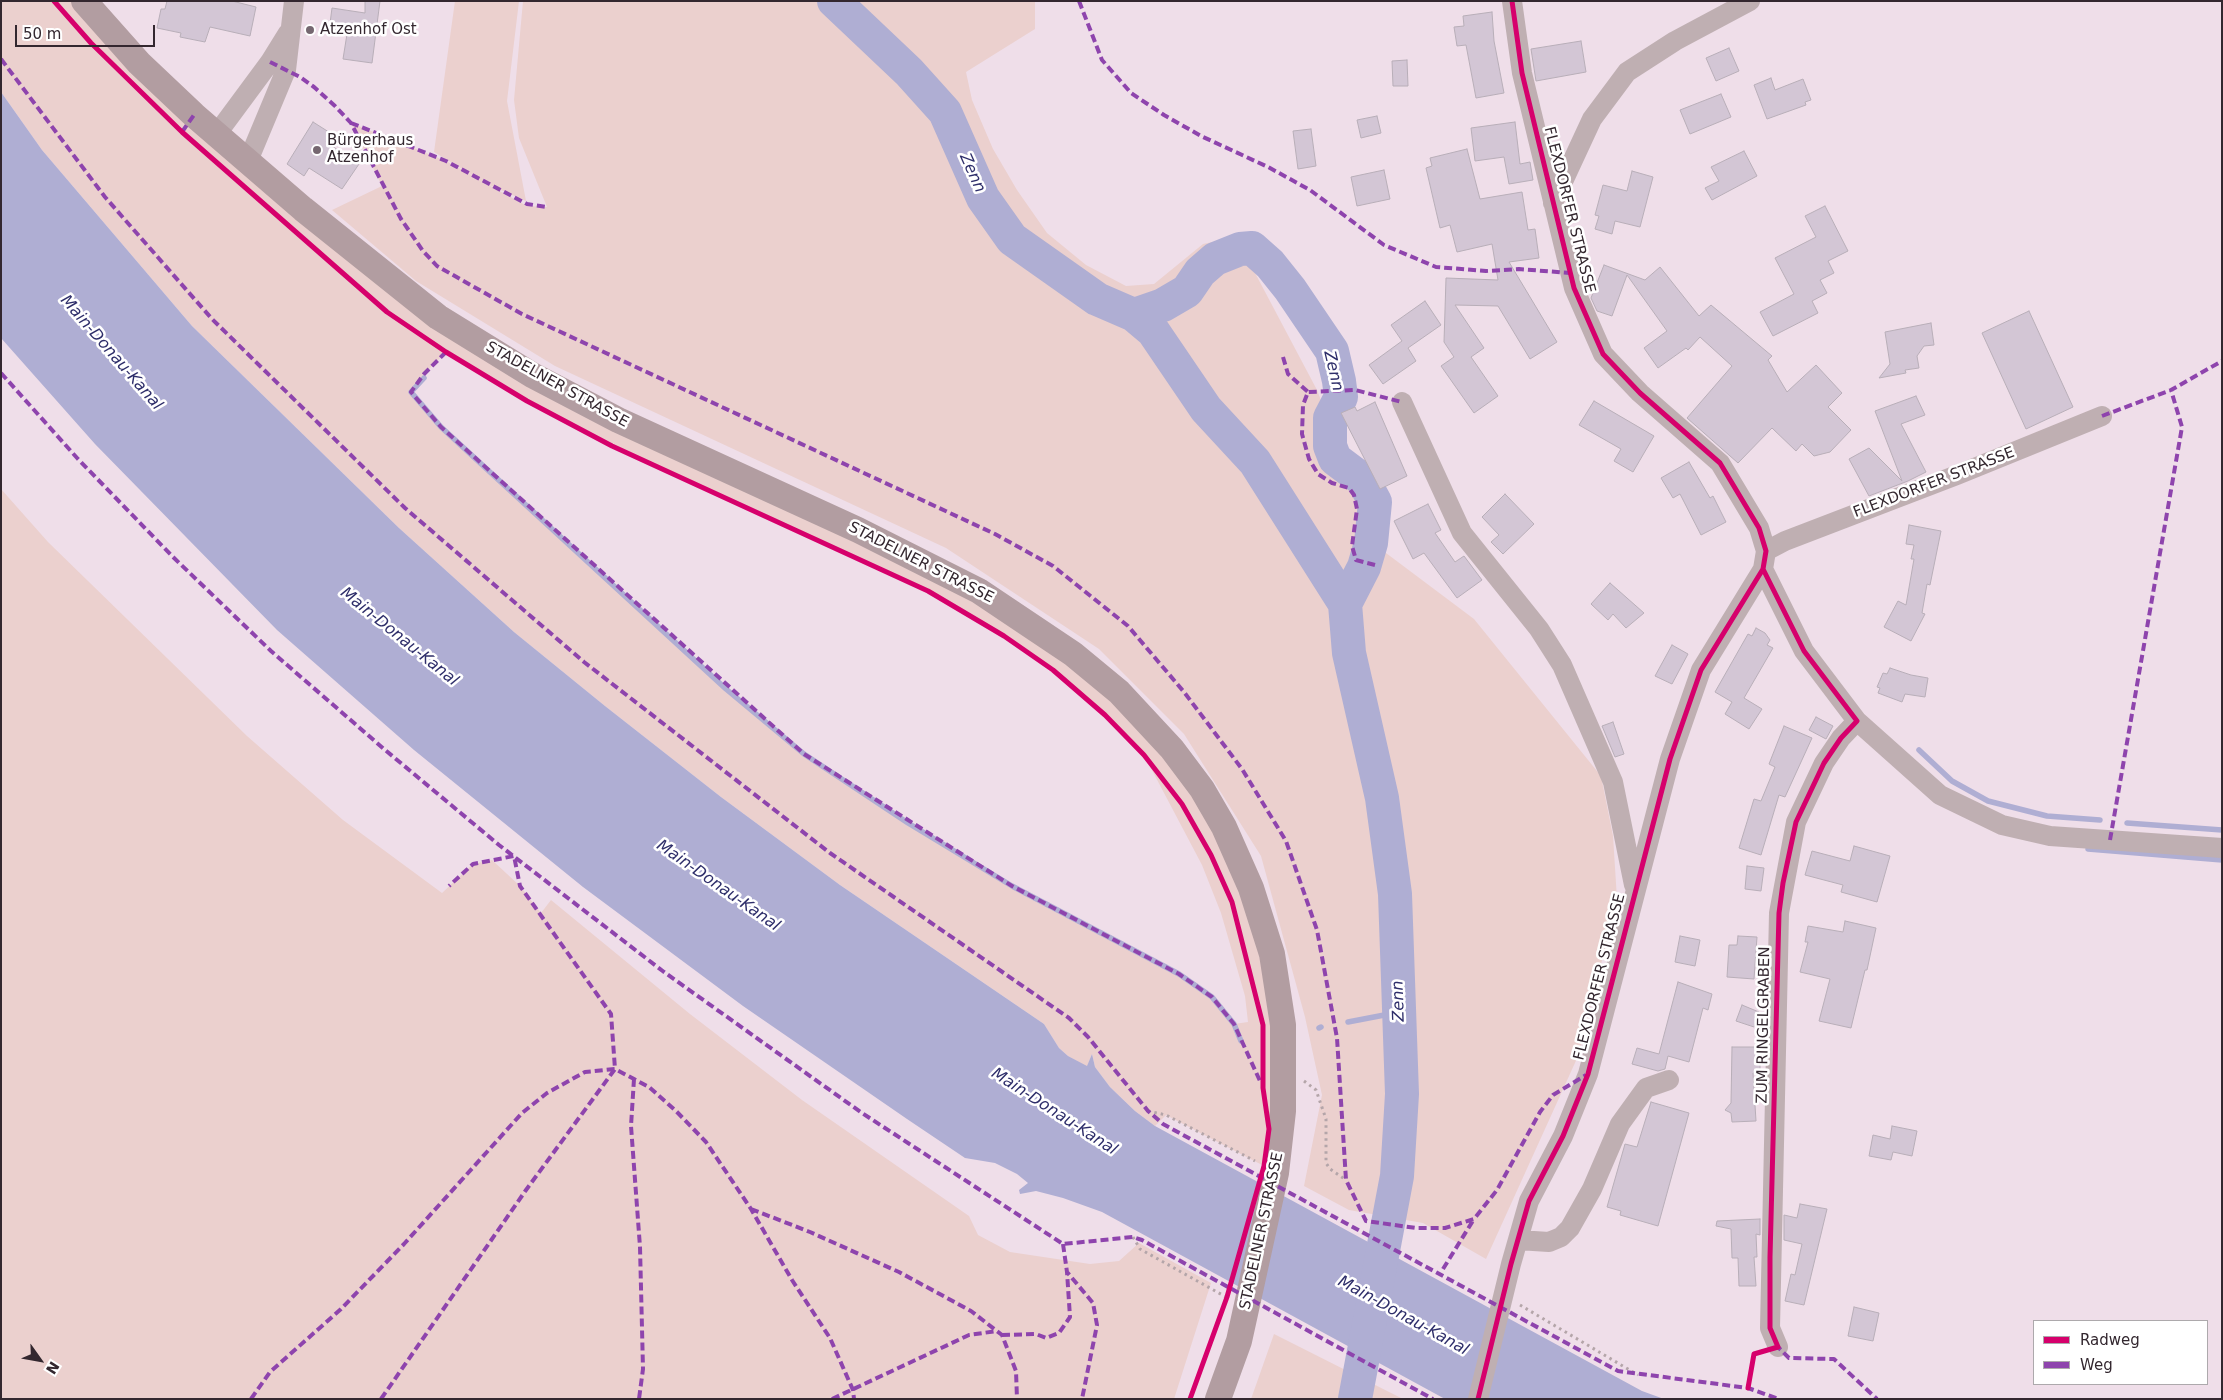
<!DOCTYPE html>
<meta charset="utf-8">
<style>
body{margin:0}
#map{position:relative;width:2223px;height:1400px;overflow:hidden;background:#efdee9;font-family:"DejaVu Sans",sans-serif}
canvas{display:block}
.frame{position:absolute;inset:0;border:2px solid #33272f;pointer-events:none}
.legend{position:absolute;left:2033px;top:1320px;width:175px;height:65px;box-sizing:border-box;background:#fff;border:1px solid #ada9ac;margin:0;padding:6px 9px;list-style:none;font-size:15px;color:#33272f}
.legend li{display:flex;align-items:center;gap:10px;height:25px}
.legend b{width:25px;border:1px solid #ada9ac}
.north{position:absolute;left:15px;top:1335px;width:50px;height:50px;-webkit-text-stroke:4px #fff;paint-order:stroke;rotate:122deg;font-size:14px;font-weight:700;line-height:20px;text-align:center;color:#33272f}
.north::after{content:'';display:block;margin:auto;width:18px;height:22px;background:#33272f;clip-path:polygon(50% 0,100% 100%,50% 72%,0 100%)}
.scale{position:absolute;left:15px;top:25px;width:140px;height:22px;box-sizing:border-box;border:2px solid #33272f;border-top:0;padding-left:6px;font-size:15px;line-height:18px;white-space:nowrap;color:#33272f;-webkit-text-stroke:4px #fff;paint-order:stroke}
</style>
<div id="map">
<canvas width="2223" height="1400"></canvas>
<div class="frame"></div>
<ul class="legend">
<li><b style="height:6px;background:#d6006c"></b>Radweg</li>
<li><b style="height:6px;background:#8e44ad"></b>Weg</li>
</ul>
<div class="north">N</div>
<div class="scale">50 m</div>
</div>
<script>
const c = document.querySelector('canvas').getContext('2d');
c.lineJoin = 'round';
function paint(path, color) { c.fillStyle = color; c.fill(path, 'evenodd'); }
const shape = rows => new Path2D(rows.map(r => 'M' + r).join(''));
function trace(path, color, width, dash) { c.strokeStyle = color; c.lineWidth = width; c.lineCap = dash ? 'butt' : 'round'; c.setLineDash(dash || []); c.stroke(path); }
function write(font, color, halo, rows, align = 'center') {
  c.font = font + ' "DejaVu Sans",sans-serif'; c.lineWidth = 5; c.setLineDash([]); c.textBaseline = 'middle'; c.strokeStyle = halo; c.fillStyle = color; for (const [text, x, y, turn = 0] of rows) {
    c.save(); c.translate(x, y); c.rotate((+turn || 0) * Math.PI / 180); c.textAlign = isNaN(turn) ? turn : align; if (halo) c.strokeText(text, 0, 0); c.fillText(text, 0, 0); c.restore();
  }
}
paint(shape([
 [1,1,84,1,438,317,1073,654,1224,827,1283,1025,1264,1166,1166,1115,1155,1126,1135,1111,1110,1087,1095,1067,1092,1054,1087,1067,1068,1056,1059,1048,1044,1024,840,885,721,797,605,706,514,632,399,528,192,326,42,150,1,92],
 [446,352,527,401,612,446,928,591,1004,636,1053,670,1105,715,1144,755,1202,865,1221,913,1245,996,1248,1022,1234,1024,1212,997,1179,974,1012,886,908,823,804,754,726,689,441,427,425,409,411,392,424,374],
 [455,1,519,1,507,101,526,201,487,184,527,206,547,207,519,138,514,100,523,1,1035,1,1035,29,966,72,972,100,993,149,1017,190,1047,233,1086,265,1126,286,1154,284,1203,244,1236,237,1317,390,1378,547,1474,619,1601,776,1613,836,1617,899,1579,1054,1486,1259,1423,1223,1349,1210,1304,1186,1322,1095,1305,1017,1261,856,1184,734,1099,649,946,548,555,366,416,281,332,210,382,186,351,123,446,161,479,179,434,152],
 [1,489,48,542,247,736,343,820,442,893,473,864,492,860,520,886,541,913,551,900,690,1014,802,1100,969,1216,978,1235,1010,1252,1090,1264,1119,1261,1139,1243,1211,1283,1174,1399,1,1399],
 [1274,1334,1403,1399,1251,1399]
]), '#ebd0ce');
paint(shape([
 [1,92,42,150,192,326,399,528,514,632,605,706,721,797,840,885,1044,1024,1059,1048,1068,1056,1087,1066,1092,1054,1095,1067,1110,1087,1135,1111,1155,1126,1642,1391,1664,1399,1445,1399,1102,1212,1063,1198,1036,1191,1020,1194,1019,1190,1028,1183,1017,1174,995,1163,965,1158,907,1119,743,1006,583,887,414,750,277,630,95,444,1,338]
]), '#afaed3');
trace(shape([
 [424,378,411,392,441,427,726,689,804,754,908,823,1012,886,1179,974,1212,997,1234,1024,1241,1041],
 [1919,750,1952,781,1988,801,2047,816,2100,820],
 [2127,823,2222,830],
 [2088,849,2222,860],
 [1348,1022,1400,1012],
 [1319,1028,1321,1027]
]), '#afaed3', 5.5);
trace(shape([
 [834,1,909,72,945,112,983,198,1012,239,1097,299,1134,315,1153,331,1206,409,1255,462,1345,604,1349,653,1382,798,1395,894,1402,1094,1397,1176,1355,1399],
 [1134,315,1163,305,1187,291,1200,272,1215,259,1240,249,1252,248,1270,264,1290,289,1332,351,1339,381,1341,397,1330,418,1330,446,1335,459,1363,480,1375,502,1371,543,1364,567,1345,604]
]), '#afaed3', 34);
const building = shape([
 [167,1,232,1,256,7,250,36,210,27,205,42,180,37,181,33,157,28,161,9,165,9,167,1],
 [365,1,380,1,372,63,343,59,347,34,329,31,332,8,365,13,365,1],
 [1492,12,1494,41,1504,93,1476,98,1466,45,1457,46,1454,27,1464,26,1463,16,1492,12],
 [1581,41,1586,72,1536,81,1531,49,1581,41],
 [1729,48,1739,71,1716,81,1706,58,1729,48],
 [1407,60,1408,86,1393,86,1392,61,1407,60],
 [1771,78,1775,90,1803,79,1811,100,1805,102,1806,105,1767,119,1754,85,1771,78],
 [1721,94,1731,117,1690,134,1680,110,1721,94],
 [1377,116,1381,133,1361,138,1357,120,1377,116],
 [313,122,332,134,326,142,359,164,342,189,309,168,304,176,287,164,313,122],
 [1515,122,1520,164,1530,162,1533,180,1509,184,1504,157,1475,161,1471,128,1515,122],
 [1311,129,1316,166,1298,169,1293,131,1311,129],
 [1467,149,1480,199,1522,192,1528,230,1535,229,1539,258,1509,262,1557,342,1530,359,1498,306,1455,305,1484,348,1471,357,1498,396,1474,413,1441,366,1454,357,1444,342,1446,278,1498,280,1492,244,1457,252,1450,225,1440,228,1426,168,1432,166,1430,158,1467,149],
 [1744,151,1757,176,1712,200,1705,188,1719,181,1711,167,1744,151],
 [1384,170,1390,199,1357,206,1351,177,1384,170],
 [1632,171,1653,177,1640,227,1615,221,1612,234,1595,229,1599,216,1595,215,1603,185,1627,191,1632,171],
 [1825,206,1848,251,1828,261,1834,273,1820,280,1827,293,1812,301,1818,313,1773,336,1760,312,1794,294,1775,258,1816,237,1805,216,1825,206],
 [1604,265,1645,280,1660,267,1699,316,1711,305,1772,356,1768,360,1787,392,1816,365,1842,393,1828,407,1851,430,1830,452,1814,456,1802,444,1796,451,1772,428,1738,463,1687,418,1732,366,1700,337,1688,350,1686,348,1658,368,1644,348,1667,331,1627,275,1612,316,1597,311,1591,298,1604,265],
 [1425,301,1441,325,1408,348,1416,361,1383,384,1369,365,1402,341,1391,325,1425,301],
 [2029,311,2073,407,2026,429,1982,333,2029,311],
 [1931,323,1934,345,1924,346,1917,356,1919,368,1905,370,1906,373,1879,378,1890,364,1885,332,1931,323],
 [1916,396,1925,415,1901,424,1926,472,1908,481,1869,496,1849,459,1869,448,1902,481,1875,411,1916,396],
 [1594,401,1654,436,1633,472,1614,461,1621,449,1579,425,1594,401],
 [1375,402,1407,476,1380,489,1341,413,1355,407,1357,411,1375,402],
 [1689,462,1710,498,1713,496,1726,522,1701,535,1680,494,1673,498,1661,478,1689,462],
 [1505,494,1534,524,1503,554,1491,542,1499,535,1482,517,1505,494],
 [1428,504,1441,530,1435,533,1455,562,1464,556,1482,580,1457,598,1424,553,1413,559,1394,521,1428,504],
 [1909,525,1941,531,1930,585,1927,584,1922,613,1925,614,1911,641,1884,627,1898,601,1906,605,1914,559,1911,559,1914,545,1906,544,1909,525],
 [1610,583,1644,613,1626,628,1613,614,1608,620,1591,604,1610,583],
 [1756,628,1765,633,1770,640,1767,645,1773,648,1744,698,1762,709,1749,729,1725,714,1732,702,1715,692,1748,634,1752,636,1756,628],
 [1672,645,1688,654,1672,684,1655,676,1672,645],
 [1890,668,1911,675,1928,678,1925,697,1905,694,1902,702,1878,693,1880,688,1877,687,1883,673,1887,674,1890,668],
 [1816,717,1833,726,1826,739,1809,730,1816,717],
 [1613,722,1624,754,1615,757,1602,726,1613,722],
 [1784,726,1812,738,1785,797,1779,795,1761,855,1739,848,1754,799,1761,801,1775,767,1769,764,1784,726],
 [1854,846,1890,856,1877,902,1841,892,1843,885,1805,875,1812,851,1850,861,1854,846],
 [1747,866,1764,868,1761,891,1745,889,1747,866],
 [1845,921,1876,928,1867,970,1865,970,1851,1028,1819,1021,1830,979,1800,972,1808,942,1805,942,1808,926,1843,932,1845,921],
 [1680,936,1700,940,1695,966,1675,962,1680,936],
 [1738,936,1757,937,1754,979,1727,977,1729,945,1737,945,1738,936],
 [1678,982,1712,994,1708,1010,1703,1008,1689,1062,1668,1056,1665,1069,1658,1071,1632,1064,1637,1048,1659,1054,1678,982],
 [1742,1005,1759,1012,1754,1027,1736,1021,1742,1005],
 [1732,1047,1760,1047,1760,1073,1753,1073,1756,1121,1732,1122,1731,1113,1725,1110,1731,1103,1732,1047],
 [1651,1102,1689,1113,1658,1226,1620,1215,1621,1211,1607,1207,1625,1144,1637,1147,1651,1102],
 [1892,1126,1917,1131,1912,1156,1893,1152,1891,1160,1869,1156,1873,1135,1890,1139,1892,1126],
 [1800,1204,1827,1209,1804,1305,1785,1301,1791,1274,1795,1275,1802,1244,1784,1240,1784,1215,1797,1218,1800,1204],
 [1760,1219,1760,1235,1756,1234,1757,1257,1754,1257,1756,1286,1739,1286,1738,1258,1732,1258,1731,1229,1716,1226,1717,1221,1760,1219],
 [1854,1307,1879,1313,1873,1341,1848,1336,1854,1307]
]);
paint(building, '#d3c6d5');
trace(building, '#b8aeb8', 1);
trace(shape([
 [1304,1081,1316,1090,1326,1119,1326,1163,1330,1169,1346,1180],
 [1148,1111,1166,1115,1255,1161],
 [1133,1237,1140,1249,1226,1297],
 [1520,1305,1638,1375]
]), '#b4a5a9', 3, [2.5, 4]);
trace(shape([
 [216,135,270,62,288,33],
 [248,161,286,70,294,1],
 [1553,203,1592,119,1627,72,1675,41,1750,1],
 [1402,402,1462,533,1539,629,1562,665,1613,782,1634,885],
 [1766,551,1785,541,1957,475,2102,416],
 [1763,569,1804,651,1857,721,1940,795,2002,825,2050,836,2222,848],
 [1518,1240,1549,1242,1561,1237,1570,1228,1592,1189,1620,1124,1646,1088,1669,1080],
 [1778,1347,1770,1328,1779,913,1796,822,1824,763,1841,738,1857,721],
 [1478,1399,1511,1264,1529,1201,1563,1136,1588,1074,1670,759,1701,670,1763,569,1766,551,1759,528,1720,463,1640,393,1603,354,1574,288,1522,73,1512,1]
]), '#bfafb2', 20);
trace(shape([
 [84,1,139,63,194,115,303,209,438,317,532,375,618,420,858,530,979,591,1073,654,1119,692,1172,749,1202,789,1224,827,1251,888,1272,954,1283,1025,1283,1111,1276,1173,1239,1341,1218,1399]
]), '#b29da1', 26);
trace(shape([
 [1079,1,1102,60,1131,93,1164,115,1201,136,1268,167,1310,190,1384,245,1436,267,1486,271,1519,269,1570,273],
 [1,59,105,197,212,319,405,508,584,662,830,853,1069,1018,1088,1037,1148,1111,1163,1124,1618,1371,1748,1388,1779,1399],
 [270,62,300,77,314,87,335,106,351,123,401,219,423,251,437,266,522,314,995,534,1053,566,1128,626,1184,692,1242,769,1286,841,1317,930,1337,1038,1346,1180,1366,1221,1416,1228,1445,1228,1474,1219,1497,1190,1540,1112,1553,1095,1586,1075],
 [351,123,446,161,527,204,547,207],
 [182,132,194,115],
 [446,352,424,374,411,392,441,427,804,754,1012,886,1179,974,1212,997,1234,1024,1260,1081],
 [1283,357,1288,374,1308,392],
 [1,373,78,459,173,557,271,651,384,749,499,845,664,972,862,1113,1063,1244,1133,1237,1142,1240,1433,1399],
 [2102,416,2171,390,2222,361],
 [1375,565,1356,560,1352,546,1357,509,1354,495,1349,488,1332,483,1318,474,1309,459,1302,434,1303,405,1308,392,1355,390,1402,402],
 [2110,840,2182,427,2171,390],
 [634,1079,631,1126,640,1247,643,1369,639,1399],
 [751,1209,810,1232,899,1272,971,1311,1002,1335,1016,1371,1017,1399],
 [1063,1244,1067,1272,1093,1303,1097,1325,1082,1399],
 [1443,1269,1474,1219],
 [1002,1335,1036,1334,1046,1338,1059,1333,1070,1317,1067,1272],
 [1774,1348,1778,1347,1789,1358,1834,1359,1877,1399],
 [251,1399,270,1372,341,1309,404,1244,522,1113,547,1093,585,1072,615,1069,649,1087,676,1111,706,1142,751,1209,792,1280,830,1338,853,1390,854,1399],
 [381,1399,526,1190,615,1069,611,1014,520,886,514,856,473,864,449,886],
 [832,1399,969,1335,997,1331]
]), '#8e44ad', 4, [8, 4]);
trace(shape([
 [54,1,91,43,182,132,387,312,446,352,527,401,612,446,928,591,1004,636,1053,670,1105,715,1144,755,1182,804,1211,855,1232,902,1263,1025,1263,1088,1269,1129,1264,1166,1227,1297,1190,1399],
 [1748,1388,1754,1354,1778,1347,1770,1328,1770,1257,1779,913,1783,883,1796,822,1824,763,1841,738,1857,721,1804,651,1763,569],
 [1478,1399,1511,1264,1529,1201,1563,1136,1588,1074,1670,759,1701,670,1763,569,1766,551,1759,528,1720,463,1640,393,1603,354,1574,288,1522,73,1512,1]
]), '#d6006c', 5);
for (const [x, y, r, color] of [
 [310,30,5,"#756770"],
 [317,150,5,"#756770"]
]) { const dot = new Path2D(); dot.arc(x, y, r, 0, 2 * Math.PI); c.fillStyle = color; c.fill(dot); trace(dot, '#fff', 2); }
write('15px', '#33272f', '#fff', [
 ["Atzenhof Ost",320,30],
 ["Bürgerhaus",327,141],
 ["Atzenhof",327,158]
], 'left');
write('15px', '#33272f', '#fff', [
 ["FLEXDORFER STRASSE",1569,210,76],
 ["STADELNER STRASSE",557,385,29],
 ["FLEXDORFER STRASSE",1934,483,-21],
 ["STADELNER STRASSE",921,563,27],
 ["FLEXDORFER STRASSE",1600,977,-76],
 ["ZUM RINGELGRABEN",1764,1025,-89],
 ["STADELNER STRASSE",1262,1231,-78]
]);
write('italic 16px', '#2e2e6a', '#fff', [
 ["Zenn",972,173,66],
 ["Main-Donau-Kanal",111,353,49],
 ["Zenn",1333,371,77],
 ["Main-Donau-Kanal",399,637,39],
 ["Main-Donau-Kanal",718,886,35],
 ["Zenn",1399,1001,-92],
 ["Main-Donau-Kanal",1054,1112,33],
 ["Main-Donau-Kanal",1403,1316,29]
]);
</script>
